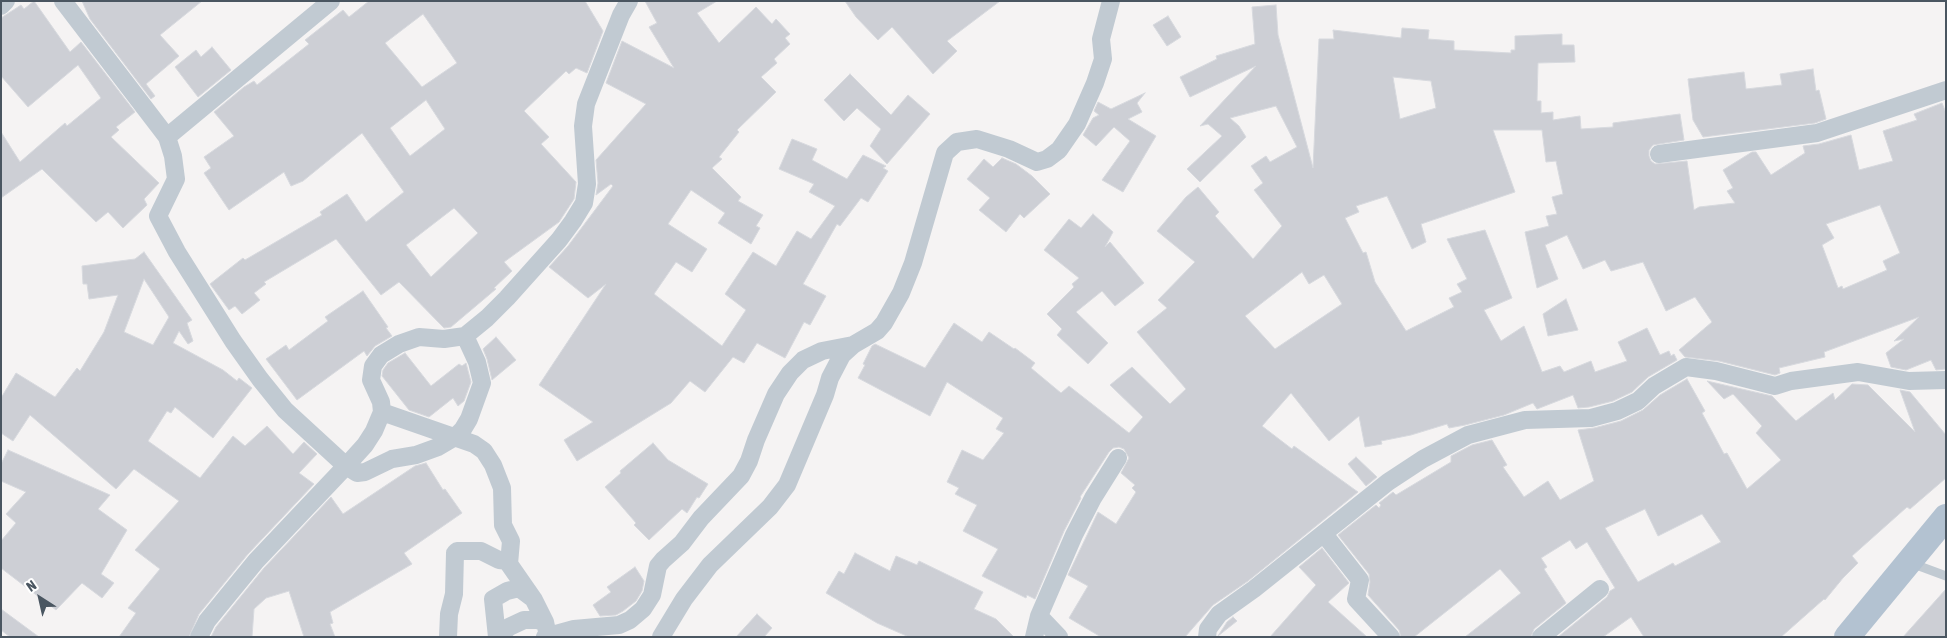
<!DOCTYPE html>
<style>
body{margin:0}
#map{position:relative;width:1947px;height:638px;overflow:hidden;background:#f5f3f3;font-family:"Asap Condensed",sans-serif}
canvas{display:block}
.frame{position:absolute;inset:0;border:2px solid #4a5661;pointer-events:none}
.north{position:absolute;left:15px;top:573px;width:50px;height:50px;-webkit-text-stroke:4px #fff;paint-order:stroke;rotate:325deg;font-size:14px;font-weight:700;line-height:20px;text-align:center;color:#4a5661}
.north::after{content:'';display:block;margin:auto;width:18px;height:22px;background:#4a5661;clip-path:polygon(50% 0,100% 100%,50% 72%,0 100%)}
</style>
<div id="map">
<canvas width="1947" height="638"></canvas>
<div class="frame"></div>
<div class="north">N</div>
</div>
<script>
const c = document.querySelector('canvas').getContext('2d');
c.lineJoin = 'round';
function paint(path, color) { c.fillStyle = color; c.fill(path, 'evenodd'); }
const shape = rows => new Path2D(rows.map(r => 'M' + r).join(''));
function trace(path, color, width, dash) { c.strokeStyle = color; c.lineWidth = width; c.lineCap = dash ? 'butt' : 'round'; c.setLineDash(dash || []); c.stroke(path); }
const building = shape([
 [34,1,70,52,81,42,135,112,116,127,119,130,111,137,159,183,144,199,147,205,123,228,108,212,96,222,42,169,1,198,1,132,20,162,65,123,67,126,101,98,78,65,28,107,1,76,1,18,21,5,24,9,34,1],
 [82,1,202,1,160,35,179,56,146,84,155,96,151,99,90,19,82,1],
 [369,1,585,1,603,31,587,73,576,68,569,74,566,71,524,111,549,137,541,144,576,182,574,199,559,222,504,262,512,271,494,288,496,289,451,327,444,328,399,282,381,295,336,239,264,282,266,284,254,293,260,300,242,314,235,306,229,310,210,284,243,258,245,260,322,215,320,212,347,194,366,222,404,192,362,133,303,181,291,186,284,172,229,210,204,173,211,168,204,157,234,136,214,112,244,87,254,81,257,85,309,44,305,40,343,10,349,17,369,1],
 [423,14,457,63,422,87,385,43,423,14],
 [426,100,445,129,410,156,390,128,426,100],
 [454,208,478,233,431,277,406,245,454,208],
 [645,1,717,1,697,13,719,43,756,7,772,24,776,19,790,34,785,38,790,44,774,59,777,63,761,77,776,92,737,130,739,132,719,157,722,159,712,168,741,197,738,201,763,215,756,226,760,228,751,244,718,223,725,213,691,190,668,224,707,249,692,272,676,262,654,294,722,346,746,310,725,294,753,252,776,266,797,231,811,239,835,206,809,192,814,184,779,169,792,139,817,149,812,160,847,179,863,155,886,166,883,168,888,171,868,202,861,198,840,226,837,224,803,284,826,296,810,325,804,322,785,358,757,343,744,363,733,357,705,392,690,381,671,403,577,461,564,440,593,422,539,385,606,284,588,298,549,267,568,246,613,186,611,184,596,195,598,183,596,160,646,104,606,83,622,41,674,68,649,27,657,23,645,1],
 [845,1,1000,1,947,41,957,51,933,74,892,27,878,40,856,17,845,1],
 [1276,5,1278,35,1313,168,1319,39,1334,39,1333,30,1401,38,1402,28,1429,30,1428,39,1454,41,1454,50,1511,53,1511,50,1515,50,1515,36,1562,34,1562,45,1574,45,1575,62,1538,63,1537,101,1541,101,1541,113,1553,112,1553,120,1580,116,1581,129,1613,127,1613,123,1680,114,1684,140,1653,145,1649,150,1649,156,1651,161,1655,164,1687,161,1694,210,1699,207,1735,203,1727,191,1733,188,1723,170,1752,152,1756,152,1771,175,1805,153,1803,146,1819,144,1851,135,1859,170,1893,161,1883,131,1917,120,1914,114,1942,103,1946,113,1946,369,1936,370,1931,360,1906,370,1891,367,1886,353,1904,339,1894,341,1919,317,1824,352,1825,357,1779,368,1780,373,1775,375,1719,361,1685,357,1679,350,1712,322,1695,297,1666,311,1643,262,1611,271,1605,260,1583,269,1567,235,1545,245,1558,279,1537,288,1525,232,1549,226,1546,216,1557,214,1552,197,1563,194,1556,161,1546,162,1542,130,1493,130,1515,192,1421,224,1426,242,1412,249,1387,196,1356,206,1359,212,1345,218,1363,253,1366,252,1375,282,1406,331,1454,307,1449,298,1462,292,1457,284,1467,279,1447,239,1485,230,1512,298,1484,310,1501,341,1524,326,1542,372,1560,366,1564,372,1591,361,1595,372,1627,361,1618,342,1647,328,1660,355,1669,351,1671,356,1674,354,1677,360,1648,377,1632,392,1613,401,1589,407,1578,408,1573,395,1537,409,1533,403,1504,415,1465,425,1449,428,1447,424,1411,435,1381,441,1382,444,1365,447,1359,416,1329,441,1291,393,1262,426,1292,449,1294,446,1358,492,1248,581,1213,605,1185,637,1101,637,1069,618,1088,586,1068,575,1098,512,1116,524,1136,492,1132,488,1135,485,1121,473,1129,458,1124,449,1119,447,1113,448,1109,452,1080,497,1081,498,1064,531,1035,599,1027,595,1026,598,982,576,998,549,963,531,977,505,955,494,959,488,947,482,962,450,983,460,1004,433,996,429,1003,418,947,382,930,416,858,378,865,365,863,364,872,346,875,344,925,368,954,323,982,342,989,332,1014,349,1015,348,1035,363,1031,368,1061,393,1069,386,1129,433,1143,417,1110,385,1132,367,1170,404,1186,389,1137,332,1167,308,1158,300,1195,262,1157,231,1186,197,1198,187,1219,212,1215,216,1253,259,1282,226,1254,190,1263,183,1251,166,1266,156,1270,162,1297,147,1276,106,1230,118,1239,126,1246,137,1200,182,1187,169,1222,136,1208,124,1200,126,1256,66,1190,97,1180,77,1217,59,1216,56,1255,44,1252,7,1276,5],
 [1393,77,1431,81,1436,108,1400,119,1393,77],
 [1880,205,1900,253,1883,261,1887,270,1843,289,1842,286,1838,288,1822,245,1834,238,1826,224,1880,205],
 [1302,272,1309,284,1324,275,1342,304,1275,349,1245,316,1302,272],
 [1168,16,1181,37,1167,46,1153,25,1168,16],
 [212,47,231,70,198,97,175,67,196,50,201,57,212,47],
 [1813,69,1816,91,1819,90,1826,119,1815,123,1703,137,1693,120,1688,79,1744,72,1746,89,1782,85,1780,74,1813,69],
 [850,74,891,115,908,95,930,114,887,164,870,146,881,129,857,108,844,121,824,100,850,74],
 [1145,93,1137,103,1142,112,1128,119,1156,136,1123,192,1102,180,1130,141,1114,127,1096,146,1083,135,1093,118,1099,115,1094,111,1098,102,1111,109,1145,93],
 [1002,158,1016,164,1032,176,1050,194,1024,218,1020,214,1006,232,979,210,990,198,967,179,984,159,993,167,1002,158],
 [1093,214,1113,232,1105,247,1110,242,1144,283,1115,306,1102,291,1076,312,1108,343,1088,364,1057,335,1062,329,1047,314,1074,287,1072,284,1079,278,1044,250,1069,219,1081,228,1093,214],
 [144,252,192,320,187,323,193,341,188,344,179,331,173,343,223,370,237,381,239,378,252,388,213,438,175,407,171,413,167,411,148,441,200,478,233,436,245,446,267,426,293,454,304,442,317,454,299,473,314,484,248,554,199,614,189,637,119,637,136,613,128,608,160,569,135,550,179,501,134,469,116,489,30,415,13,441,1,433,1,398,16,373,55,397,77,368,80,371,104,332,118,295,89,299,87,284,83,284,82,266,135,259,144,252],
 [144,279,169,317,153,345,124,332,144,279],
 [363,291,388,327,386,328,392,336,375,346,367,356,364,351,297,400,266,359,286,345,289,350,328,321,325,317,363,291],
 [1566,299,1578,330,1548,336,1543,314,1566,299],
 [496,337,516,360,492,380,487,359,483,349,496,337],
 [405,353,431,386,459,364,462,366,466,363,471,382,464,401,458,406,453,398,429,417,409,410,382,376,383,370,388,363,405,353],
 [1687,379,1705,411,1702,413,1724,454,1727,453,1747,489,1781,460,1756,433,1762,426,1733,394,1724,399,1707,381,1772,396,1796,421,1833,393,1835,400,1852,384,1868,385,1915,432,1900,390,1910,392,1946,435,1946,478,1910,509,1907,507,1852,556,1858,563,1843,578,1825,600,1824,599,1781,637,1644,637,1631,617,1603,637,1558,637,1607,597,1610,591,1615,588,1587,542,1576,549,1570,540,1541,558,1547,567,1544,569,1566,603,1534,629,1531,637,1465,637,1521,593,1500,569,1414,637,1401,637,1399,630,1368,595,1370,582,1369,574,1338,535,1376,505,1379,508,1381,505,1379,503,1393,492,1396,495,1451,462,1451,456,1472,445,1492,440,1507,465,1503,467,1524,497,1548,481,1560,500,1594,481,1578,430,1594,428,1621,421,1643,410,1660,395,1687,379],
 [1645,509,1658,536,1702,514,1721,542,1675,566,1673,563,1638,582,1605,528,1645,509],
 [653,443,668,460,708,484,699,498,697,497,687,513,682,509,649,540,634,525,636,523,605,487,621,473,620,471,653,443],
 [8,450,110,495,98,509,127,530,101,574,114,583,102,598,82,583,56,610,1,568,1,541,16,523,6,514,26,492,1,481,1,464,8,450],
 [1356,457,1377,477,1366,486,1348,464,1356,457],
 [426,463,443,490,445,489,462,513,404,553,412,564,330,612,333,623,330,624,335,637,304,637,289,591,266,598,254,609,252,637,211,637,216,627,264,568,331,497,343,514,415,466,426,463],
 [1322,548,1349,583,1328,602,1367,637,1270,637,1316,585,1299,567,1322,548],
 [855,553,890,571,896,556,917,565,919,561,983,592,974,609,996,619,1014,637,909,637,877,623,826,593,839,571,844,574,855,553],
 [635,567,644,581,642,591,636,601,623,611,616,615,600,616,593,605,611,592,607,587,635,567],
 [1946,589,1946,637,1903,637,1946,589],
 [1,609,39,637,10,637,1,630,1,609],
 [757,614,772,628,764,637,736,637,757,614],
 [1233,617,1237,621,1218,636,1227,622,1233,617]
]);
paint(building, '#cdcfd5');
trace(building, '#d7d9de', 1);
trace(shape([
 [1911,563,1946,576]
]), '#c1cad2', 9);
trace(shape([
 [63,1,167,137,173,156,176,179,158,216,177,252,233,341,260,379,285,410,346,466,357,473,365,472,392,459,416,455,438,447,455,437,463,429,469,419,482,383,477,362,465,336],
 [1,6,6,1],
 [167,137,331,1],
 [1659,154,1817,133,1946,90],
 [382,412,474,444,484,451,493,465,502,488,503,525,511,541,509,564,534,600,545,622,548,636],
 [1324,534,1360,580,1356,599,1391,637],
 [1039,616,1059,637],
 [199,637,207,621,256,561,346,466,365,445,374,431,382,412,381,402,371,380,373,366,381,355,399,344,419,337,444,339,465,336,487,318,507,298,559,240,573,221,584,203,587,184,583,126,586,104,621,15,629,1],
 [448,637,449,614,454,594,455,553,457,551,481,551,499,560,508,561],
 [497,637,493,599,507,591,519,588,531,597],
 [498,637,509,627,524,620,537,620,545,622],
 [545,637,574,629,619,625,630,620,643,609,652,595,658,566,663,560,682,543,701,518,741,476,749,461,756,440,776,394,790,373,803,360,822,351,853,345],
 [661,637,684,599,710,565,770,507,787,485,825,395,830,378,842,355,853,345,877,331,884,323,901,293,913,263,945,153,957,142,977,139,1009,149,1037,162,1047,159,1059,150,1077,124,1095,83,1103,59,1101,39,1111,1],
 [1034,637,1039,616,1074,535,1093,498,1118,458],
 [1207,637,1208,629,1219,614,1254,589,1388,482,1423,459,1468,435,1525,420,1591,418,1617,411,1638,401,1654,386,1686,367,1716,371,1775,386,1791,381,1858,372,1909,381,1946,380],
 [1541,637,1600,589]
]), '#c1cad2', 18);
trace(shape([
 [1847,637,1946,517]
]), '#b3c2d1', 26);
</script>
